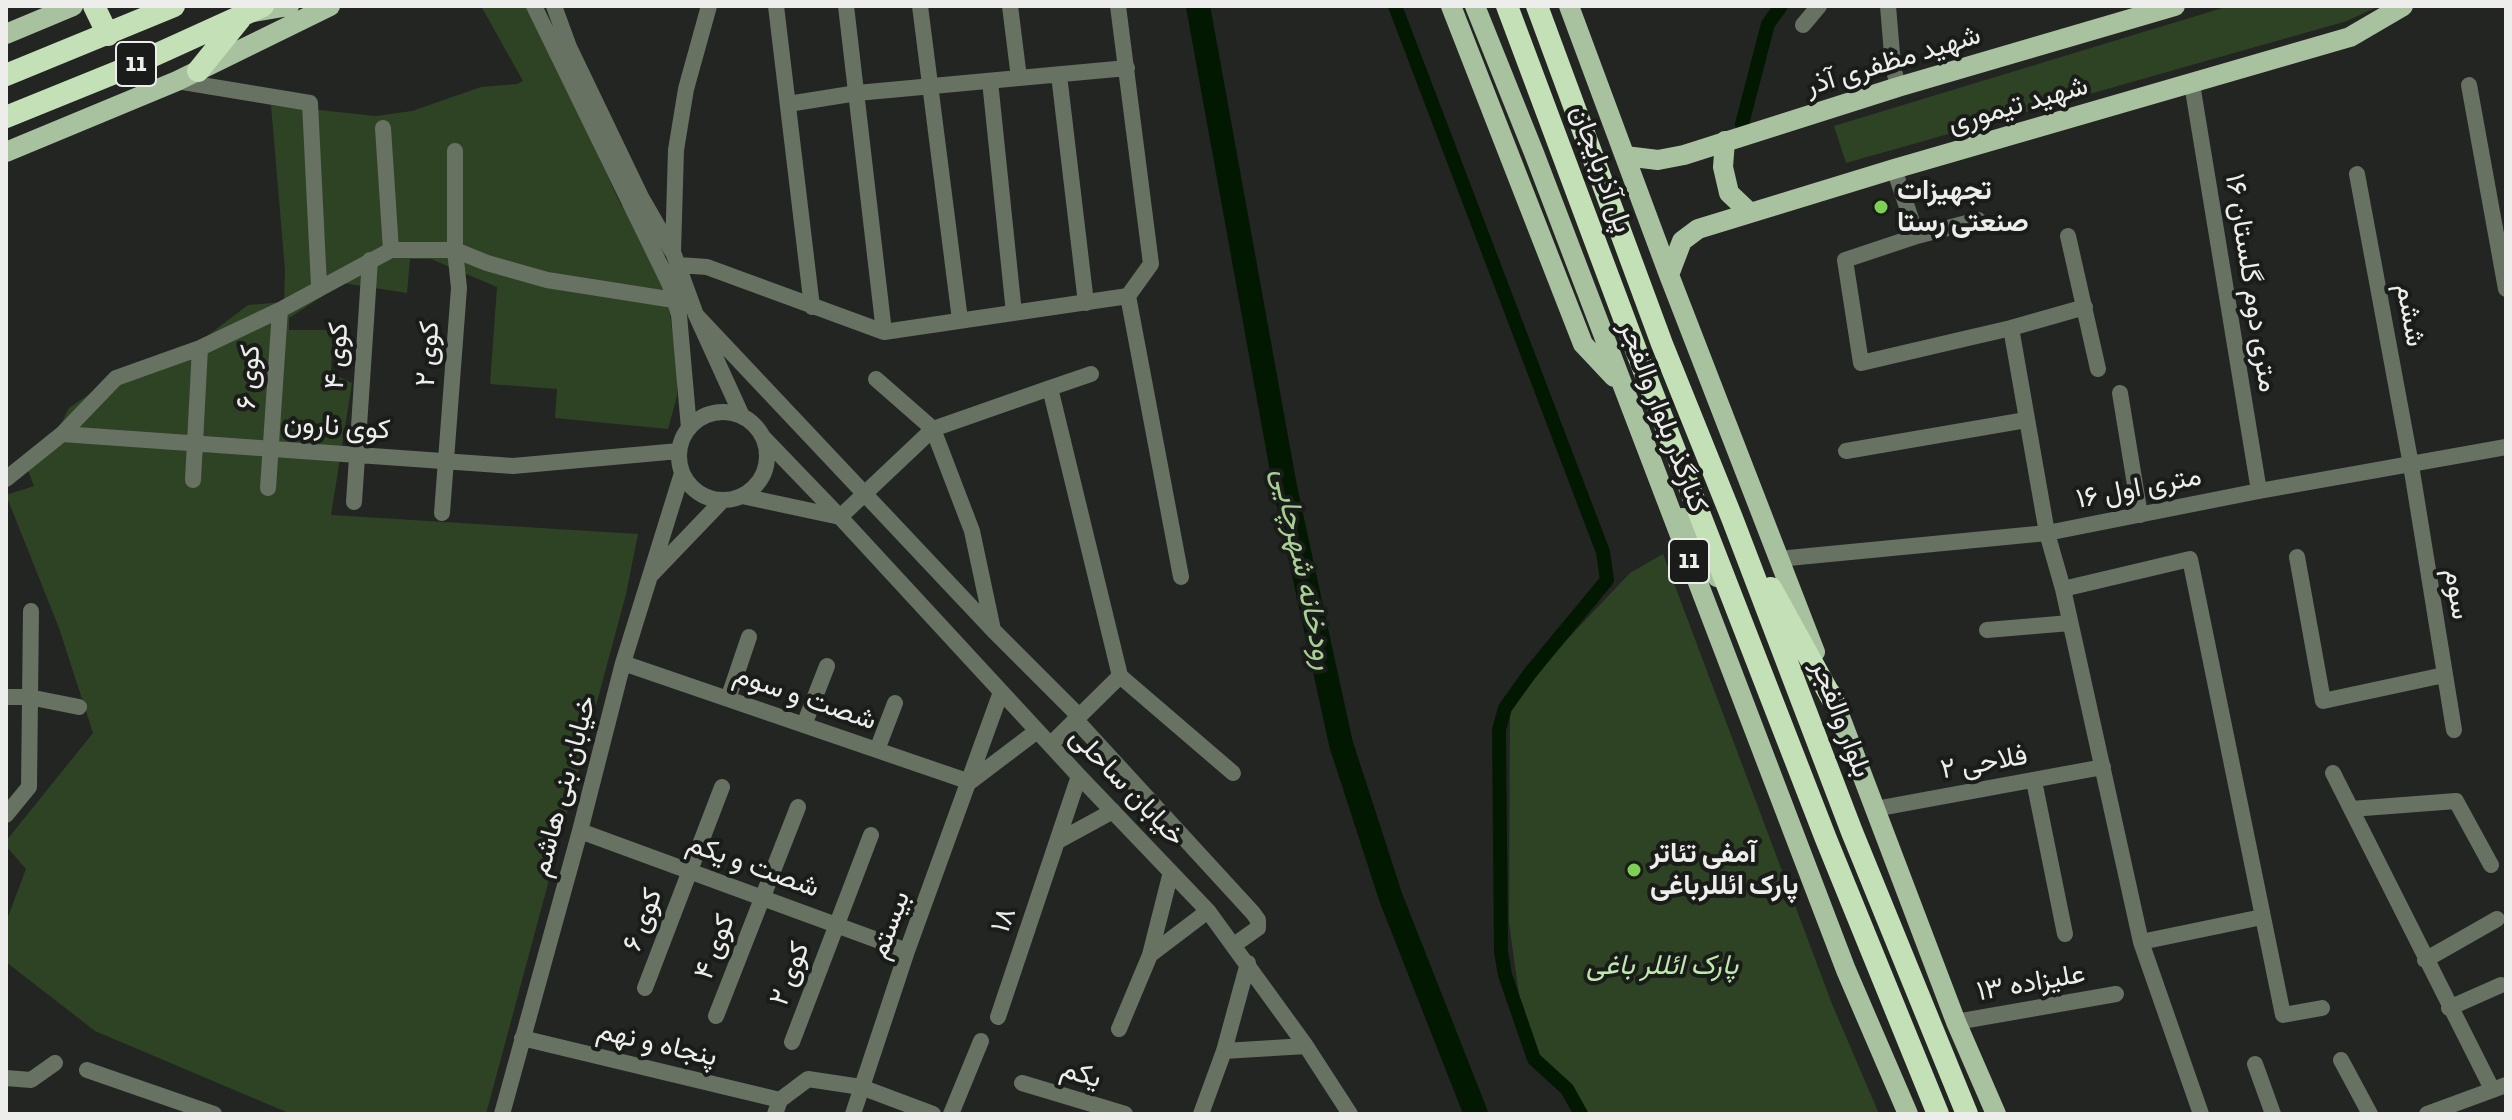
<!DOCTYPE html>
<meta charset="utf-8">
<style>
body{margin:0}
#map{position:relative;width:2512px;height:1120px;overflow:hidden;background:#232523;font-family:"Zilla Slab",serif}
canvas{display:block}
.frame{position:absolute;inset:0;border:8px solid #edeeec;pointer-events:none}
</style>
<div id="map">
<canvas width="2512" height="1120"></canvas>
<div class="frame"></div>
</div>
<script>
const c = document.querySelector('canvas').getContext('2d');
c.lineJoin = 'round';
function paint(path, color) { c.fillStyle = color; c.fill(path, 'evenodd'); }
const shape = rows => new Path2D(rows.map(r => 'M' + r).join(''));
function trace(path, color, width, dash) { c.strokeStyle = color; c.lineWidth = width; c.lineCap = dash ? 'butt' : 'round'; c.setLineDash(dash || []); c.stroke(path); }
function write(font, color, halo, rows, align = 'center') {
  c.font = font + ' "Zilla Slab",Vazirmatn,serif'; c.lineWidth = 8; c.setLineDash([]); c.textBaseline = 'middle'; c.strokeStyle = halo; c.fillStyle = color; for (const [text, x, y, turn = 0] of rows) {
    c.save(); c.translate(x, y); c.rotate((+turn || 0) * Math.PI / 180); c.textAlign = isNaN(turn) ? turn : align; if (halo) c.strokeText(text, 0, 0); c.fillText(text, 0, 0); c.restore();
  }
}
paint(shape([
 [481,6,526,6,542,34,621,205,653,233,663,248,669,274,668,301,677,365,677,396,668,429,555,418,557,389,490,384,497,287,431,259,410,259,407,293,343,283,289,318,289,330,333,330,331,373,352,383,331,515,638,534,626,594,486,1114,291,1114,95,1031,6,962,6,922,26,869,6,846,6,841,93,733,59,628,6,495,34,486,27,468,49,448,69,408,117,375,194,346,248,305,284,302,285,270,271,105,376,116,412,111,481,87,517,84,523,81],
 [2229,6,2379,6,2347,21,1846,163,1834,126],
 [1663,554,1832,1004,1879,1114,1587,1114,1581,1100,1545,1065,1531,1042,1519,995,1509,923,1510,711,1556,651,1630,573]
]), '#2d4323');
trace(shape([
 [1395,6,1603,552,1607,580,1530,673,1505,708,1499,730,1501,952,1505,975,1534,1059,1567,1089,1581,1114],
 [1742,124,1768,24,1781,6]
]), '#031800', 14);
trace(shape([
 [1198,6,1285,487,1341,744,1391,898,1476,1114]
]), '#031800', 24);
trace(shape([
 [534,6,670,285,679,315,689,428],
 [554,6,569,47,641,197,672,251],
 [709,6,686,89,676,150,673,252,696,315,742,416],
 [776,6,812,307],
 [846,6,884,332],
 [920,6,960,320],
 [1010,6,1019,78],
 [1118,6,1151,264,1128,296],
 [1888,6,1893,66,1898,87],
 [1803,25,1819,6],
 [1059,75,1086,303],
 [177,81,310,103,319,286],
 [990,81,1014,313],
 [2192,84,2259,491],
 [2469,85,2506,289],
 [788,104,857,93,1127,68],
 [383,128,391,250],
 [1894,169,1917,236],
 [2357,174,2411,465,2454,730],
 [1978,220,1917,236,1845,260,1861,363,2011,328],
 [2068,236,2098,369],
 [679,265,707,267,884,332,1128,296,1181,577],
 [2085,307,2011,328,2047,533,2063,589,2141,942,2262,917],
 [696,315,993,630],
 [876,379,933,429,972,531,993,630,1079,716],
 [1050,388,1091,374],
 [2120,393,2140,515],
 '679 456a44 44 0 1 1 88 0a44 44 0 1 1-88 0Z',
 [62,434,513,466,679,451],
 [763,437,840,517,1079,776,1208,911,1306,1046,1350,1114],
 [1846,451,2026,420],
 [6,479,62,434,116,378,200,348,280,310,391,250,455,250,487,263,547,280,674,300],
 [193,480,200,348],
 [268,488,280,310],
 [742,496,840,517],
 [354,502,370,260],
 [442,513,459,288,455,250,455,151],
 [840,517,933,429,1050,388,1120,676,1233,773],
 [2297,557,2323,701,2444,675],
 [1778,559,2047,533,2259,491,2506,447],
 [652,574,723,500],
 [2063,589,2190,559,2283,1015,2322,1008],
 [1987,630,2070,623],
 [623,663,970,782],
 [6,697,29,697,79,707],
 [728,699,749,637],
 [1075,719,1253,913,1258,920,1258,928,1234,945],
 [804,725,827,666],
 [1050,745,1120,676],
 [877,750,895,703],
 [2333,773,2492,1089],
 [971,781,1037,731],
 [2034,781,2065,934],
 [1875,809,2103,767],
 [2351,809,2456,801,2491,865],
 [6,815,29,787,31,611],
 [580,831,907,951],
 [1058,841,1113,811],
 [2141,942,2201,1114],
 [1150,955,1208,911],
 [2425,960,2497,919],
 [645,988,722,787],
 [2449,1008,2501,985],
 [716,1016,798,807],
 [998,1017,1079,776],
 [1956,1022,2116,994],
 [1119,1029,1150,955,1171,872],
 [522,1038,780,1100],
 [792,1042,871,835],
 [1224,1051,1306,1046],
 [2341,1060,2370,1114],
 [2255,1064,2273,1114],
 [87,1070,214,1114],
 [6,1078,31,1080,55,1063],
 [1022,1083,1125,1114],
 [502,1114,580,831,623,663,682,473],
 [775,1114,780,1100,808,1079,861,1087,933,1114],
 [853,1114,907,951,1001,692],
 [951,1114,981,1041],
 [1201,1114,1224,1051,1248,963],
 [2427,1114,2506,1085]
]), '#677262', 16);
trace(shape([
 [1451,6,1583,344,1614,377],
 [1475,6,1534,153,1846,970,1908,1114],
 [1569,6,1669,275,1815,652],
 [248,13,289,6],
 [6,34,73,6],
 [1725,141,1723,167,1729,193,1749,212],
 [6,152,177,81,330,6],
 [1625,156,1658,160,1684,155,1898,87,2175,6],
 [1669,275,1682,241,1698,229,1894,169,2350,37,2403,6],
 [1683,518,1717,577],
 [1831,693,1956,1022,1996,1114]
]), '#a8c19f', 20);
trace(shape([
 [94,6,108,35],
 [1507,6,1637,353,1826,839,1938,1114],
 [1537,6,1662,344,1732,518,1852,832,1967,1114],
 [198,71,240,19],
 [6,75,174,6],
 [6,117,122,70,263,6],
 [1771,588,1836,706]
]), '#c3e0b7', 22);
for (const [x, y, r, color] of [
 [1881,207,8,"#7cd154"],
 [1634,870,8,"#7cd154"]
]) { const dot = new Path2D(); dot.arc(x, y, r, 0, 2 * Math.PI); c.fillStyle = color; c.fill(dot); trace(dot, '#1a1c19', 3); }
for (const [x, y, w] of [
 [136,64,40],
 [1689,561,40]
]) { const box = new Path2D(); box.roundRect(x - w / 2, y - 22, w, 44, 6); c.fillStyle = '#1a1c19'; c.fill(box); trace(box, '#edeeec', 2); }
write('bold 26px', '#edeeec', null, [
 ["11",136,64],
 ["11",1689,561]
]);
write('28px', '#edeeec', '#1a1c19', [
 ["شهید مظفری آذر",1893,61,-17],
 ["شهید تیموری",2018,105,-16],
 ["پل آذربایجان",1601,169,70],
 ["۱۶ متری دوم گلستان",2251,283,81],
 ["ششم",2410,315,80],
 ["کوی ۲",428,354,-86],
 ["کوی ۴",337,356,-86],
 ["کوی ۶",249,377,-86],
 ["کنارگذر بلوار والفجر",1663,417,69],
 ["کوی نارون",337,427,4],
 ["۱۶ متری اول",2139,488,-11],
 ["سوم",2457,594,81],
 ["شصت و سوم",805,698,19],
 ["بلوار والفجر",1841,719,69],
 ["فلاحی ۲",1984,763,-10],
 ["خیابان بنی هاشم",564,786,-75],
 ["خیابان ساحلی",1127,787,46],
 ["شصت و یکم",753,866,20],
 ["کوی ۶",643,920,-69],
 ["۱۸",1004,920,-71],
 ["بیستم",890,925,-70],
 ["کوی ۴",715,947,-69],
 ["کوی ۲",790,974,-69],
 ["۱۳ علیزاده",2031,983,-10],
 ["پنجاه و نهم",657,1044,13],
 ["یکم",1081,1074,17]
]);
write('bold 28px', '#edeeec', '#1a1c19', [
 ["تجهیزات",1897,191],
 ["صنعتی رستا",1897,223],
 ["آمفی تئاتر",1650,854],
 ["پارک ائللرباغی",1650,886]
], 'left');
write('italic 28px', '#beeaad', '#1a1c19', [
 ["پارک ائللر باغی",1662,966]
]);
write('italic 30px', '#a6d094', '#1a1c19', [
 ["رودخانه شهرچایی",1303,569,78]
]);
</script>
